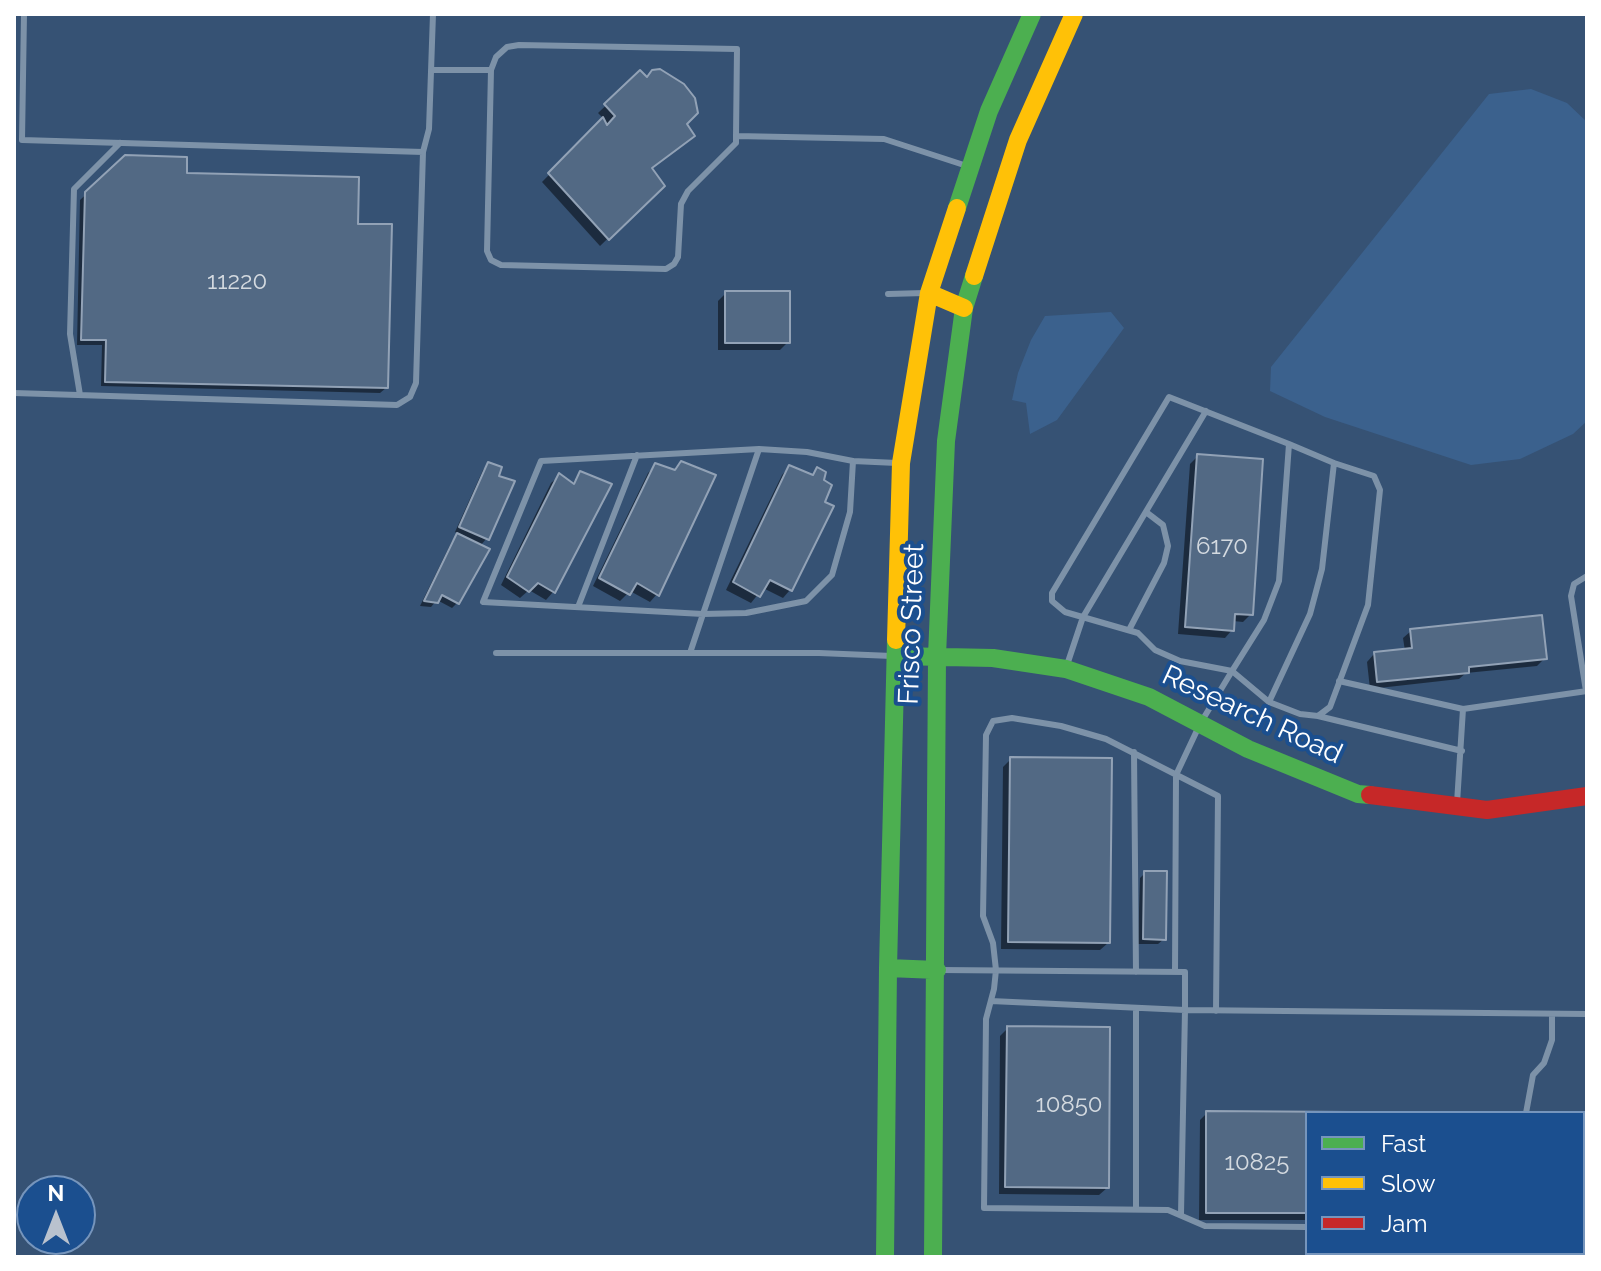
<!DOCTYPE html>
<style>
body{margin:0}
#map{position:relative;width:1601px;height:1271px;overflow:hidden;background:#365274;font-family:Raleway,sans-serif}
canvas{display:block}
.frame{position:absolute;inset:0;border:16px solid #fff;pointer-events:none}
.legend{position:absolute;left:1305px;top:1111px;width:280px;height:144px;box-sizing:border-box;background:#1b4f8f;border:2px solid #7695bc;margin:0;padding:10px 14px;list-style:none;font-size:24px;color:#fff}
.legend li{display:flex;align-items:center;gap:16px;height:40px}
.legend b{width:40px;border:2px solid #7695bc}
.north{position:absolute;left:16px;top:1175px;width:80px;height:80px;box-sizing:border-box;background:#1b4f8f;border:2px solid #7695bc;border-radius:50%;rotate:0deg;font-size:22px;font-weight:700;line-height:32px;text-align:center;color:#fff}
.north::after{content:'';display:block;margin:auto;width:28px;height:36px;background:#b9c2ce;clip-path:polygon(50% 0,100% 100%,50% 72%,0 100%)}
</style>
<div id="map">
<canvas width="1601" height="1271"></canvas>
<div class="frame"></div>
<ul class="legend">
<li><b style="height:10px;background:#4caf50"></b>Fast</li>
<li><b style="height:10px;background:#ffc107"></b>Slow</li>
<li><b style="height:10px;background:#c62828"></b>Jam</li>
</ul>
<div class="north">N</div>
</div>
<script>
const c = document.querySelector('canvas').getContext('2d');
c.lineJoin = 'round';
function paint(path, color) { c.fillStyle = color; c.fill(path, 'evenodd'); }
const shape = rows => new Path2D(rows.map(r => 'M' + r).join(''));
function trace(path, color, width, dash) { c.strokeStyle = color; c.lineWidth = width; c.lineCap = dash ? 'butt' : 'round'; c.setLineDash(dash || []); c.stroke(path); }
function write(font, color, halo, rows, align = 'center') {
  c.font = font + ' Raleway,sans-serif'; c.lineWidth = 8; c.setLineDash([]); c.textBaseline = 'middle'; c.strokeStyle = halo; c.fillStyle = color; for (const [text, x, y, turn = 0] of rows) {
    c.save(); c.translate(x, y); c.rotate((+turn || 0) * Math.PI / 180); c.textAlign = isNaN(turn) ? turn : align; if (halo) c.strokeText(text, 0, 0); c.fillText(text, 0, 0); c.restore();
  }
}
paint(shape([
 [1531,89,1567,103,1587,122,1587,421,1573,434,1520,459,1471,465,1325,417,1270,391,1271,367,1489,94],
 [1111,312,1124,328,1057,420,1030,434,1026,403,1012,400,1018,373,1031,340,1045,316]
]), '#3b618d');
paint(shape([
 [640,73,685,124,650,169,662,186,600,246,542,182,604,119,598,113],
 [126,157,356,225,386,388,380,393,101,386,102,345,77,345,80,200],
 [726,293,788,342,780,350,718,350,718,301],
 [1198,456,1251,614,1243,622,1233,621,1232,630,1225,638,1178,634,1190,464],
 [489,464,487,538,480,546,457,603,452,608,437,600,431,607,420,606,452,541,459,534,455,532,483,470],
 [656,465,657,594,650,602,630,591,620,601,593,586,648,473],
 [789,467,810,476,818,469,790,590,783,598,763,588,751,603,726,590,782,475],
 [581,473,609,485,553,592,546,600,529,590,520,598,501,585,551,483,559,476,571,485],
 [1411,631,1545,658,1537,666,1466,673,1459,679,1370,689,1367,662,1374,654,1405,651,1403,638],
 [1011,759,1108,943,1100,950,1001,949,1003,767],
 [1145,873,1164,939,1158,944,1138,944,1140,878],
 [1008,1028,1107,1188,1099,1195,999,1194,1000,1036],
 [1207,1113,1307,1113,1307,1220,1199,1220,1200,1120]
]), '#0007');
const building = shape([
 [660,69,684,84,695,98,698,113,687,124,695,136,652,168,665,186,609,240,548,173,603,117,607,125,615,116,604,104,640,70,647,77,652,70,660,69],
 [125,155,187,157,187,173,359,177,358,224,392,224,388,388,105,382,106,340,81,340,85,192,125,155],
 [725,291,790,291,790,343,725,343,725,291],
 [1197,454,1263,459,1253,615,1235,614,1234,631,1185,627,1197,454],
 [681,461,716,475,659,596,637,583,630,595,599,578,655,463,675,470,681,461],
 [488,462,502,467,499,476,515,481,489,540,459,527,488,462],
 [789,465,813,475,817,467,826,472,824,480,832,485,825,502,834,506,792,591,770,580,760,597,733,582,789,465],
 [580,471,612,484,555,593,538,583,529,592,507,577,559,473,574,484,580,471],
 [457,533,490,549,459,604,442,595,438,603,424,601,457,533],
 [1542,615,1547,659,1469,667,1469,673,1377,682,1374,652,1412,648,1410,629,1542,615],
 [1010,757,1112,758,1110,943,1008,942,1010,757],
 [1144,871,1167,871,1166,940,1143,939,1144,871],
 [1007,1026,1110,1027,1109,1188,1005,1187,1007,1026],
 [1206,1111,1501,1113,1307,1113,1307,1213,1206,1213,1206,1111]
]);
paint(building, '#526984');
trace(building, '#92a2b6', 2);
trace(shape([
 [24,14,22,140,423,152],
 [431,70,491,70,496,57,507,47,519,45,737,49,736,136,884,139,967,166],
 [491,70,487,251,491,260,501,265,666,269,674,264,678,257,681,204,688,191,736,143,736,136],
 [888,294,925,293],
 [14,393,397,405,410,397,416,383,423,152,429,129,433,14],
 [80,395,70,334,74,189,120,143],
 [759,449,807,452,853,461],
 [578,607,637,455],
 [1129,630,1164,563,1168,546,1163,525,1146,512],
 [496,653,819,653,892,656],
 [690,653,703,614,759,449,541,461,483,602,703,614,746,613,806,601,832,575,850,512,853,461,897,463],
 [1067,665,1083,617,1206,411],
 [1339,681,1463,709],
 [1586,691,1571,596,1574,584,1587,576],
 [1269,702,1300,714,1318,716,1330,707,1368,605,1380,490,1374,476,1334,463],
 [1318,716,1462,751],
 [1134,752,1136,972],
 [1457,803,1463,709,1587,691],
 [940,970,1185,972,1185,1010,1587,1014],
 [1175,972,1176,775,1200,724,1232,671,1264,620,1279,581,1289,444,1169,397,1052,593,1052,601,1065,612,1138,633,1155,650,1180,661,1232,671,1269,702,1310,614,1322,569,1334,463,1289,444],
 [991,1001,1185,1010,1181,1214],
 [1136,1008,1136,1209],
 [1216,1011,1218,796,1106,739,1061,726,1012,718,993,721,986,735,983,916,993,943,996,970,994,989,986,1019,984,1208,1168,1210,1205,1226,1307,1227],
 [1526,1113,1533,1075,1544,1063,1552,1040,1552,1014],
 [1583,1215,1587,1215]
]), '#7d92a8', 6);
trace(shape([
 [957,208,989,111,1032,14],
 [896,656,993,658,1066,669,1149,697,1248,749,1358,794,1370,795],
 [888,968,937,970],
 [885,1257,888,968,896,640],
 [933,1257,937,656,946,441,964,308,974,276]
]), '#4caf50', 18);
trace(shape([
 [974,276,1018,140,1074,14],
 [929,293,964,308],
 [896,640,901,463,929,293,957,208]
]), '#ffc107', 18);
trace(shape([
 [1370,795,1487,810,1587,796]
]), '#c62828', 18);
write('24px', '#d4dae0', null, [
 ["11220",237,282],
 ["6170",1222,547],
 ["10850",1069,1105],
 ["10825",1257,1163]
]);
write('28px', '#fff', '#1b4f8f', [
 ["Frisco Street",912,624,-88],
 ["Research Road",1252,715,25]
]);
</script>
